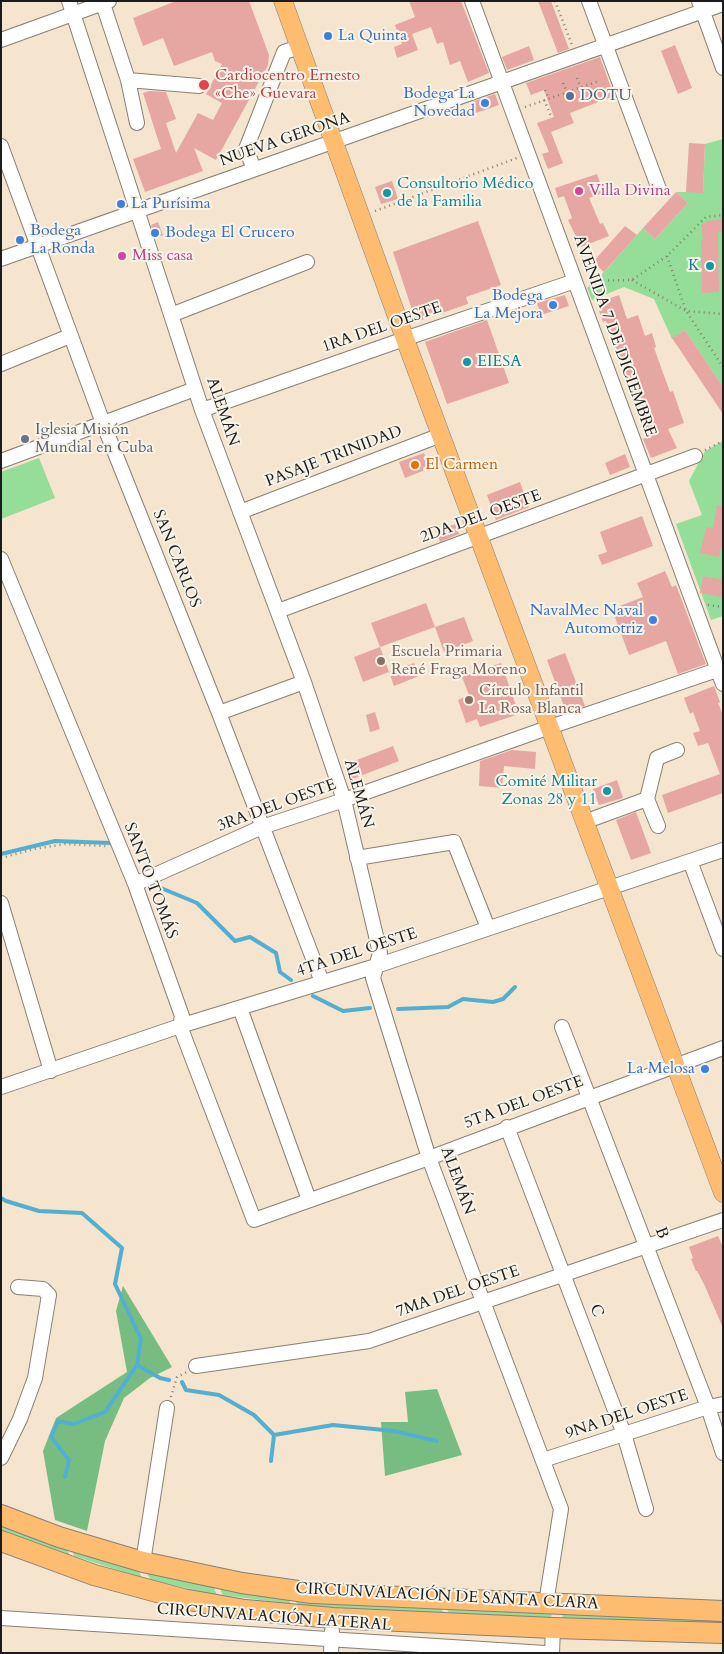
<!DOCTYPE html>
<meta charset="utf-8">
<style>
body{margin:0}
#map{position:relative;width:724px;height:1654px;overflow:hidden;background:#f5e4ce;font-family:Cardo,serif}
canvas{display:block}
.frame{position:absolute;inset:0;border:2px solid #1c1c1c;pointer-events:none}
</style>
<div id="map">
<canvas width="724" height="1654"></canvas>
<div class="frame"></div>
</div>
<script>
const c = document.querySelector('canvas').getContext('2d');
c.lineJoin = 'round';
function paint(path, color) { c.fillStyle = color; c.fill(path, 'evenodd'); }
const shape = rows => new Path2D(rows.map(r => 'M' + r).join(''));
function trace(path, color, width, dash) { c.strokeStyle = color; c.lineWidth = width; c.lineCap = dash ? 'butt' : 'round'; c.setLineDash(dash || []); c.stroke(path); }
function write(font, color, halo, rows, align = 'center') {
  c.font = font + ' Cardo,serif'; c.lineWidth = 4; c.setLineDash([]); c.textBaseline = 'middle'; c.strokeStyle = halo; c.fillStyle = color; for (const [text, x, y, turn = 0] of rows) {
    c.save(); c.translate(x, y); c.rotate((+turn || 0) * Math.PI / 180); c.textAlign = isNaN(turn) ? turn : align; if (halo) c.strokeText(text, 0, 0); c.fillText(text, 0, 0); c.restore();
  }
}
paint(shape([
 [723,139,723,387,685,330,672,339,654,299,624,287,592,300,587,288,608,268,643,228,655,239,688,203,676,192,703,192,705,144],
 [723,441,723,616,711,620,676,524,702,515,689,481,705,451],
 [39,458,55,498,1,519,1,472],
 [1,1524,67,1549,71,1558,1,1530],
 [72,1549,138,1569,142,1578,74,1556],
 [146,1572,213,1586,217,1595,151,1580],
 [219,1587,288,1598,291,1604,223,1595],
 [295,1599,441,1608,445,1615,298,1606],
 [445,1607,552,1612,551,1618,450,1614],
 [563,1613,596,1616,723,1621,723,1623,645,1623,562,1620]
]), '#94de99');
paint(shape([
 [123,1286,172,1367,150,1378,124,1398,105,1441,87,1531,55,1520,43,1451,56,1418,127,1372,116,1311],
 [437,1389,462,1455,385,1476,381,1422,408,1422,405,1392]
]), '#77bd81');
trace(shape([
 [1,854,55,841,111,843,113,846],
 [149,883,197,903,235,941,250,937,276,953,280,972,291,980],
 [313,996,343,1011,370,1008],
 [398,1009,448,1007,463,999,493,1002,503,999,515,987],
 [1,1198,6,1201,39,1211,82,1213,122,1248,115,1284,141,1339,137,1365,105,1412,74,1424,58,1421,51,1437,69,1460,65,1477],
 [137,1365,160,1378,169,1380],
 [182,1382,186,1390,219,1395,254,1415,274,1435,333,1425,394,1431,437,1441],
 [271,1461,274,1435]
]), '#53afd1', 4);
paint(shape([
 [176,1,249,1,269,55,268,65,216,160,194,148,203,171,145,192,133,159,161,149,143,93,150,91,166,92,176,119,166,123,176,153,198,113,213,120,222,103,206,94,222,64,215,61,212,52,174,66,163,38,143,46,133,18],
 [409,1,461,1,489,73,468,82,460,61,450,65,443,42,437,44,431,27,412,34,418,50,397,58,394,47,402,44,395,25,415,17],
 [538,1,551,1,569,49,558,53],
 [675,45,692,88,678,94,661,51],
 [529,46,534,60,507,70,502,57],
 [600,57,614,96,570,113,574,123,551,132,563,163,548,169,542,154,549,152,537,123,554,117,544,90,531,95,526,83],
 [495,94,499,105,476,113,472,102],
 [689,143,705,144,703,193,686,192],
 [597,174,604,193,589,198,600,224,603,223,609,236,581,247,568,220,572,218,564,196,558,198,555,188],
 [392,181,398,199,381,204,375,187],
 [676,192,688,203,655,239,643,228],
 [723,219,723,231,718,232,719,292,702,293,701,240,703,240,701,225,707,221],
 [478,221,501,285,466,297,468,304,416,322,393,252],
 [158,222,163,235,155,238,151,225],
 [625,226,637,235,604,272,593,262],
 [565,295,569,306,541,315,537,303],
 [619,295,627,319,638,315,645,336,652,333,656,347,654,348,670,392,673,391,684,423,668,429,677,448,651,458,643,439,649,436,645,424,631,390,606,321,603,322,596,303],
 [487,320,509,383,447,404,425,342],
 [685,330,723,387,723,414,672,338],
 [424,453,430,468,405,478,399,462],
 [625,454,630,467,610,475,605,463],
 [520,482,529,507,496,520,487,495],
 [717,505,723,506,723,537,719,557,700,553,706,527,713,528],
 [642,516,653,546,602,565,598,555,607,552,600,532],
 [455,524,459,534,440,542,436,531],
 [665,571,672,587,676,585,706,664,678,674,666,641,629,655,612,609,643,597,637,583],
 [703,576,723,580,723,597,700,593],
 [426,603,435,627,464,617,473,641,444,652,435,627,380,647,389,672,414,663,419,676,394,686,389,672,363,682,354,657,380,647,371,623],
 [565,653,585,706,566,712,547,660],
 [501,663,519,714,480,727,477,719,466,723,458,700,469,695,462,677],
 [714,686,720,702,718,703,723,715,723,793,668,813,662,795,720,774,708,743,698,746,693,733,700,731,693,712,690,714,684,698],
 [375,712,380,729,370,732,366,715],
 [393,746,399,761,350,780,344,765],
 [512,750,536,752,535,769,504,766,502,788,479,786,480,761],
 [617,780,623,798,599,805,593,789],
 [636,812,651,853,631,860,616,820],
 [718,1236,723,1247,723,1328,704,1284,697,1271,696,1271,691,1259,693,1258,689,1247]
]), '#e6a7a3');
const minor = shape([
 [69,1,202,410,304,682,344,800,380,953,373,978,429,1158,561,1509,546,1603],
 [472,1,723,684],
 [589,1,659,189],
 [699,1,723,68],
 [103,4,128,80,199,86],
 [1,40,109,1],
 [128,80,137,123],
 [1,146,103,423,219,713,322,982],
 [254,169,246,149,284,52,300,47],
 [1,259,723,4],
 [171,315,307,262],
 [1,364,70,336],
 [202,410,413,336,575,281],
 [1,461,195,389],
 [240,512,441,435],
 [1,559,135,884,182,1016,180,1026,254,1220,429,1158,723,1048],
 [278,611,695,456],
 [219,713,304,682],
 [647,799,658,826],
 [595,818,647,799,657,758,677,750],
 [357,858,454,842,488,928],
 [690,861,723,949],
 [135,884,262,827,344,800,550,727,723,668],
 [1,903,51,1071],
 [240,1008,309,1200],
 [562,1027,708,1407,723,1453],
 [1,1087,180,1026,376,966,723,850],
 [507,1127,624,1434,646,1509],
 [196,1366,369,1341,723,1220],
 [1,1458,20,1419,35,1378,49,1295,43,1289,18,1287],
 [543,1460,708,1407,723,1404],
 [143,1562,167,1408],
 [1,1618,545,1653],
 [331,1653,332,1631],
 [552,1653,553,1628]
]);
const major = shape([
 [283,1,405,339,723,1193]
]);
const highway = shape([
 [1,1515,59,1537,143,1562,242,1583,312,1593,723,1611],
 [1,1541,94,1575,183,1599,245,1610,333,1618,553,1628,723,1633]
]);
trace(minor, '#888075', 16);
trace(major, '#888075', 19);
trace(highway, '#888075', 22);
trace(shape([
 [555,1,572,45],
 [577,78,583,94],
 [563,83,567,92],
 [545,90,549,99],
 [544,100,552,118],
 [525,107,599,81],
 [375,211,517,158],
 [667,256,686,311,723,367],
 [632,280,686,311,723,314],
 [588,281,632,280,667,256,706,217,723,215],
 [705,450,723,441],
 [722,541,723,541],
 [708,605,723,607],
 [1,858,34,849,65,844,106,846],
 [171,1397,177,1377,187,1372]
]), '#888075', 2.5, [1, 4]);
trace(minor, '#fff', 14);
trace(major, '#febc70', 18);
trace(highway, '#febc70', 20);
for (const [x, y, r, color] of [
 [328,36,5,"#3f7fe0"],
 [204,85,6,"#e0444e"],
 [570,96,5,"#5c6f8a"],
 [485,103,5,"#3f7fe0"],
 [579,191,5,"#d1479c"],
 [387,193,5,"#0f9aa8"],
 [121,204,5,"#3f7fe0"],
 [155,233,5,"#3f7fe0"],
 [20,240,5,"#3f7fe0"],
 [122,256,5,"#d1479c"],
 [710,266,5,"#0f9aa8"],
 [553,305,5,"#3f7fe0"],
 [467,362,5,"#0f9aa8"],
 [25,439,5,"#6b7280"],
 [415,465,5,"#e8710a"],
 [653,620,5,"#3f7fe0"],
 [381,661,5,"#8d6e63"],
 [469,700,5,"#8d6e63"],
 [607,791,5,"#0f9aa8"],
 [705,1069,5,"#3f7fe0"]
]) { const dot = new Path2D(); dot.arc(x, y, r, 0, 2 * Math.PI); c.fillStyle = color; c.fill(dot); trace(dot, '#f7f3e8', 2); }
write('16px', '#366cbe', '#f7f3e8', [
 ["La Quinta",338,36],
 ["Bodega La",475,94,"right"],
 ["Novedad",475,112,"right"],
 ["La Purísima",131,204],
 ["Bodega",30,231],
 ["La Ronda",30,249],
 ["Bodega El Crucero",165,233],
 ["Bodega",543,296,"right"],
 ["La Mejora",543,314,"right"],
 ["NavalMec Naval",643,611,"right"],
 ["Automotriz",643,629,"right"],
 ["La Melosa",695,1069,"right"]
], 'left');
write('16px', '#be3a42', '#f7f3e8', [
 ["Cardiocentro Ernesto",215,76],
 ["«Che» Guevara",215,94]
], 'left');
write('16px', '#4e5e75', '#f7f3e8', [
 ["DOTU",580,96]
], 'left');
write('16px', '#1c1c1c', '#f7f3e8', [
 ["NUEVA GERONA",285,140,-19],
 ["1RA DEL OESTE",382,328,-19],
 ["AVENIDA 7 DE DICIEMBRE",614,336,70],
 ["ALEMÁN",222,412,71],
 ["PASAJE TRINIDAD",334,457,-21],
 ["2DA DEL OESTE",481,517,-20],
 ["SAN CARLOS",176,559,68],
 ["ALEMÁN",358,794,74],
 ["3RA DEL OESTE",277,806,-20],
 ["SANTO TOMÁS",150,881,69],
 ["4TA DEL OESTE",357,953,-18],
 ["5TA DEL OESTE",524,1103,-20],
 ["ALEMÁN",457,1181,70],
 ["B",661,1233,69],
 ["7MA DEL OESTE",458,1292,-19],
 ["C",596,1311,69],
 ["9NA DEL OESTE",627,1415,-18],
 ["CIRCUNVALACIÓN DE SANTA CLARA",447,1597,3],
 ["CIRCUNVALACIÓN LATERAL",274,1618,4]
]);
write('16px', '#0d838f', '#f7f3e8', [
 ["Consultorio Médico",397,184],
 ["de la Familia",397,202],
 ["K",700,266,"right"],
 ["EIESA",477,362],
 ["Comité Militar",597,782,"right"],
 ["Zonas 28 y 11",597,800,"right"]
], 'left');
write('16px', '#b23c85', '#f7f3e8', [
 ["Villa Divina",589,191],
 ["Miss casa",132,256]
], 'left');
write('16px', '#5b616d', '#f7f3e8', [
 ["Iglesia Misión",35,430],
 ["Mundial en Cuba",35,448]
], 'left');
write('16px', '#c56008', '#f7f3e8', [
 ["El Carmen",425,465]
], 'left');
write('16px', '#785e54', '#f7f3e8', [
 ["Escuela Primaria",391,652],
 ["René Fraga Moreno",391,670],
 ["Círculo Infantil",479,691],
 ["La Rosa Blanca",479,709]
], 'left');
</script>
